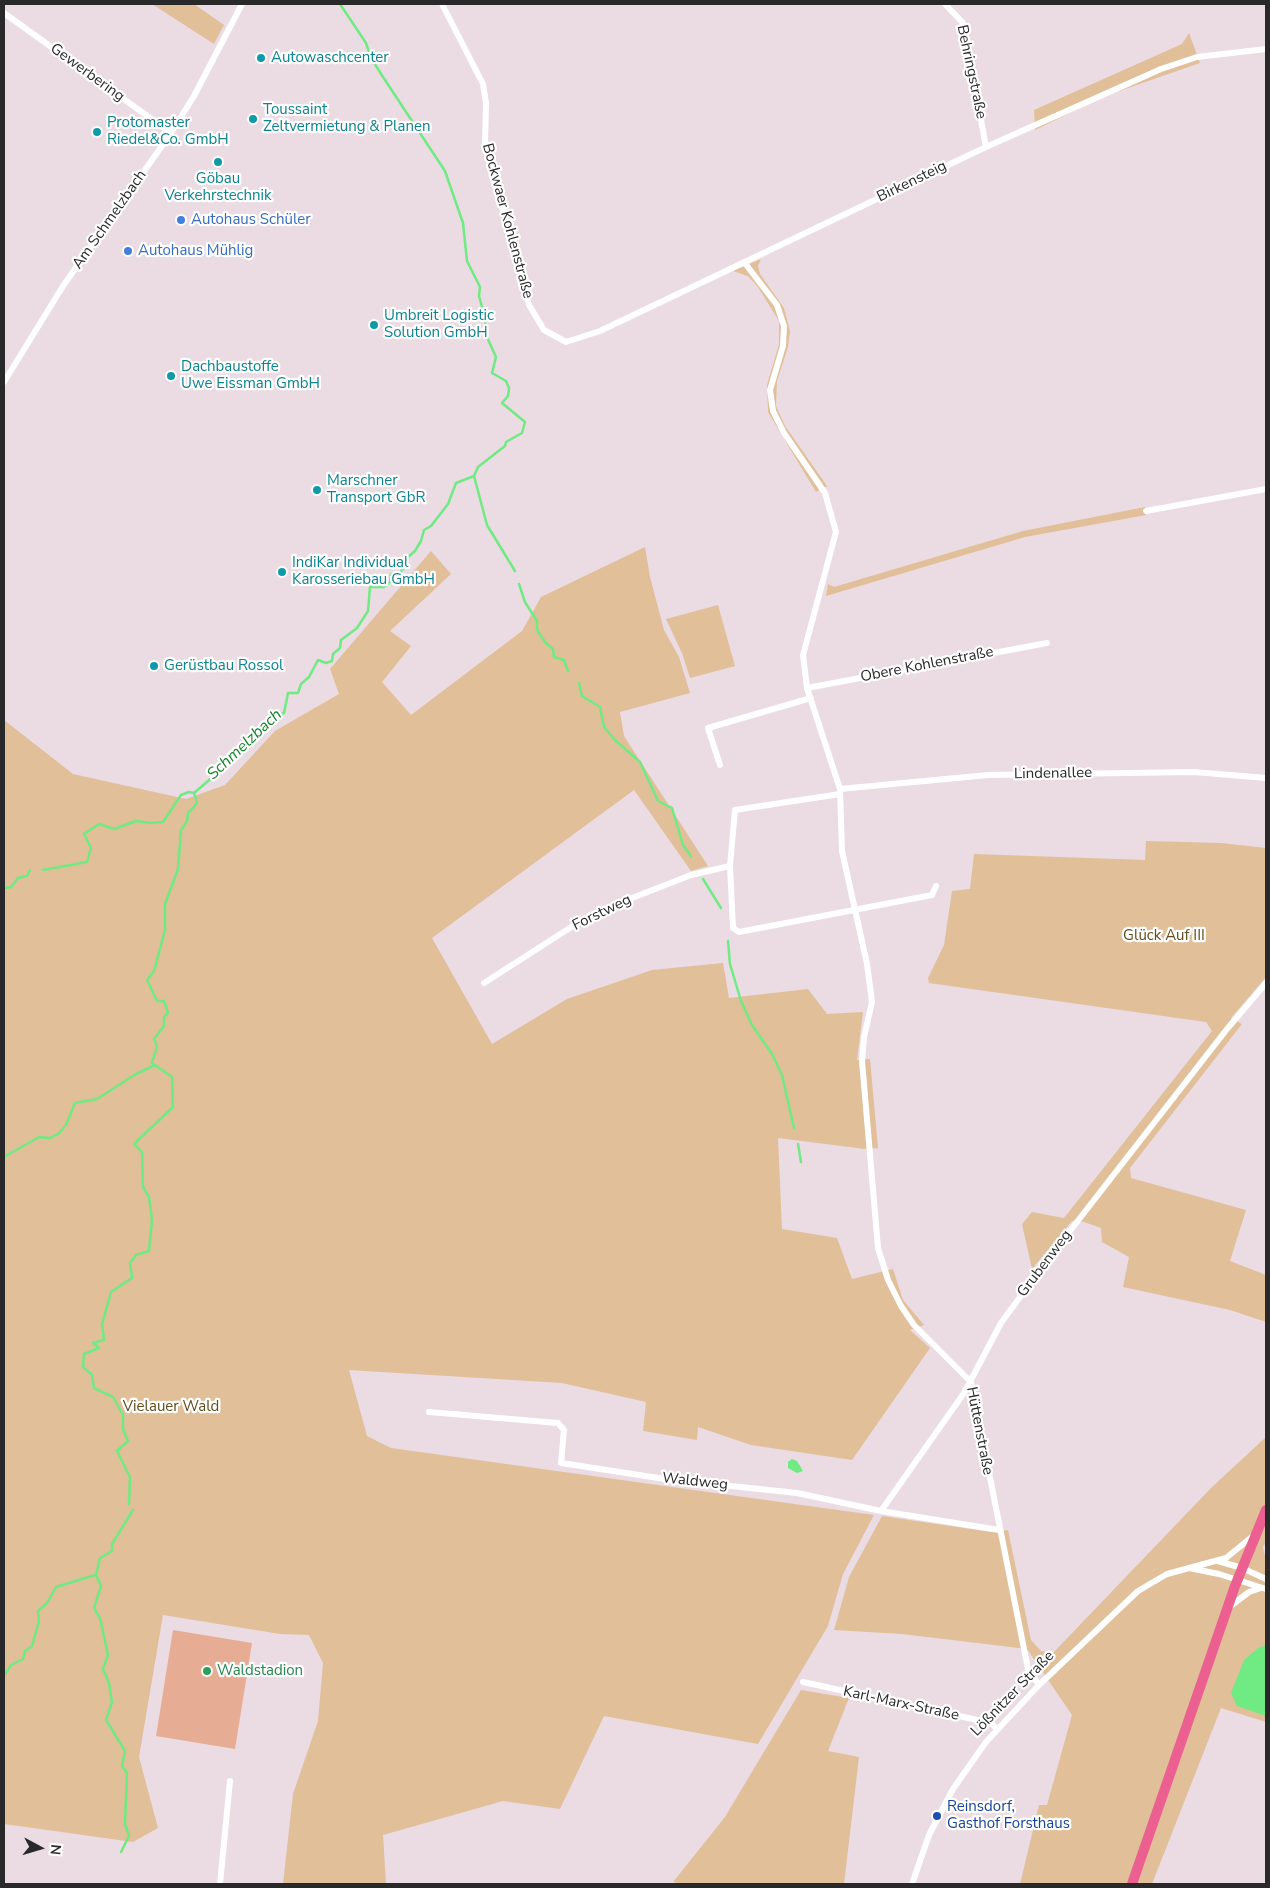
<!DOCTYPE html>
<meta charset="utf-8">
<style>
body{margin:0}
#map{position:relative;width:1270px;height:1888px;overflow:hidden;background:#ebdbe3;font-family:"Nunito Sans",sans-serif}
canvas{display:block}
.frame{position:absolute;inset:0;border:5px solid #292929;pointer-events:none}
.north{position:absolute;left:15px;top:1823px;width:50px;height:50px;-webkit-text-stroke:4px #fff;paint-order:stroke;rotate:96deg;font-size:14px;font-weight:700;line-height:20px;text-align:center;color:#292929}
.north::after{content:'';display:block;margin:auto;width:18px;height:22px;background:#292929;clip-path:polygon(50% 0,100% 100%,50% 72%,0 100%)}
</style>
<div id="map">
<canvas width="1270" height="1888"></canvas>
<div class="frame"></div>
<div class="north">N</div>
</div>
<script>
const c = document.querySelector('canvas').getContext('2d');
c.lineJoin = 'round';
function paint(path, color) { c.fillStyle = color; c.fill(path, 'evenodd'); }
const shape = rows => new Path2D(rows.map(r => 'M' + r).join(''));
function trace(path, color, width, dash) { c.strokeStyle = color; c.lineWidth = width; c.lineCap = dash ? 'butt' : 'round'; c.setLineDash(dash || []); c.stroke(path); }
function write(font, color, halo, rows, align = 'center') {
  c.font = font + ' "Nunito Sans",sans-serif'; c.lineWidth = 4.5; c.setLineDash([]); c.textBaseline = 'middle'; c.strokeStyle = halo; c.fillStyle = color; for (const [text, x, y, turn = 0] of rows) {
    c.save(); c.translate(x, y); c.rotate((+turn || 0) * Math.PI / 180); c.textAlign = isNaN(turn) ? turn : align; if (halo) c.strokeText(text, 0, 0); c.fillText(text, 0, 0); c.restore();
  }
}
paint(shape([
 [152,4,194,4,224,25,214,44],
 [1189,33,1200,63,1105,96,1035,130,1034,110,1182,44],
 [761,259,758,266,760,274,784,308,790,331,788,347,777,381,776,406,785,426,827,486,816,492,768,412,767,385,779,344,779,321,758,287,748,276,733,271],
 [1145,507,1146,515,1025,537,826,596,828,584,834,587,1023,531],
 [645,547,650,577,664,630,679,657,690,693,620,712,624,736,708,866,691,871,634,790,432,938,492,1044,567,999,652,970,723,963,729,998,808,989,827,1014,863,1012,857,1060,870,1059,878,1148,865,1149,778,1138,782,1229,837,1238,852,1279,893,1269,903,1300,924,1325,910,1330,930,1348,852,1460,751,1445,698,1427,697,1440,643,1431,646,1402,562,1383,349,1370,367,1436,391,1448,874,1515,843,1574,828,1626,758,1744,604,1716,560,1809,503,1801,383,1835,386,1884,283,1884,293,1794,318,1721,323,1663,309,1635,280,1634,163,1615,139,1757,158,1828,133,1842,4,1824,4,720,73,774,186,799,225,785,275,731,339,694,330,669,431,551,451,574,390,631,411,646,382,682,411,715,522,631,541,597],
 [718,605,735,666,690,678,682,653,666,619],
 [1146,841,1221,843,1266,848,1266,977,1231,1018,1242,1024,1130,1168,1131,1178,1246,1210,1230,1261,1266,1275,1266,1322,1230,1310,1123,1287,1129,1257,1102,1242,1101,1228,1084,1222,1072,1221,1032,1269,1022,1224,1032,1212,1064,1218,1212,1031,1206,1022,929,983,928,978,944,945,952,891,970,889,974,854,1145,860],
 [1266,1437,1266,1542,1263,1547,1266,1562,1266,1722,1221,1708,1152,1884,1020,1884,1039,1805,1047,1805,1072,1715,1027,1649,902,1634,834,1630,849,1577,882,1516,991,1532,1008,1530,1031,1640,1041,1651,1053,1653,1211,1488],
 [801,1690,849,1698,828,1751,859,1757,844,1884,683,1884,673,1882,725,1817]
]), '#e0bf99');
paint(shape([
 [173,1630,252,1643,235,1749,156,1736]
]), '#e7ad94');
paint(shape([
 [792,1459,797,1461,803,1471,797,1473,788,1468,788,1462],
 [1266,1645,1266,1716,1237,1706,1231,1693,1244,1660,1258,1648]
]), '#70ea82');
trace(shape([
 [474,476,487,525,515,571],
 [519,584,525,602,537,621,537,630,545,642,553,649,554,657,564,660,568,671],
 [579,683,582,696,600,707,604,727,616,741,640,762,658,801,672,808,683,845,691,856],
 [43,870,87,862,91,848,84,834,99,824,114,829,136,821,151,823,163,822,181,795,189,792,194,793],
 [703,879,721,908],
 [4,888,11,887,18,878,27,876,30,870],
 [728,941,730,964,741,1001,752,1025,772,1054,782,1075,794,1128],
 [798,1144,801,1162],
 [4,1157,39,1137,50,1138,58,1134,66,1125,75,1103,97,1099,136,1074,155,1065],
 [129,1504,130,1477,117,1451,128,1441,123,1429,123,1415,113,1397,94,1388,92,1375,83,1367,84,1354,99,1348,93,1343,104,1340,102,1324,111,1292,132,1278,130,1263,136,1255,149,1251,152,1220,149,1197,143,1187,142,1152,134,1144,173,1107,172,1077,152,1063,157,1046,154,1039,164,1026,164,1017,168,1013,164,1001,157,1001,147,980,154,971,165,930,165,904,178,869,181,830,187,821,188,813,194,807,197,802,194,793,221,770,228,759,236,756,246,746,267,720,284,713,288,693,298,693,301,684,309,677,318,660,326,663,332,661,333,654,340,648,341,640,357,628,368,611,370,587,384,587,390,582,391,574,399,574,406,565,407,558,415,551,421,541,424,530,431,526,448,504,456,483,474,476,478,467,505,446,506,442,522,433,525,422,502,403,508,396,509,388,506,381,492,373,496,357,486,335,485,318,479,296,480,287,467,261,463,223,445,171,383,77,371,58,366,43,340,4],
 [4,1676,11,1665,23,1659,25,1651,32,1646,39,1621,38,1611,47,1603,56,1587,95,1575],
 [121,1852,129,1836,125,1824,127,1773,122,1766,125,1751,106,1720,112,1702,109,1683,103,1669,108,1655,100,1618,94,1608,101,1586,96,1575,100,1558,112,1551,112,1544,133,1510]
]), '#70ea82', 2.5);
trace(shape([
 [442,4,483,84,486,103,485,145,529,305,544,330,566,342,600,331,986,147,1161,69,1197,57,1266,49],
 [945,4,963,23,986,147],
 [4,13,171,133],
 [744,262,777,305,784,326,783,346,770,390,773,411,784,433,825,493,836,532,803,655,807,688,840,789,842,851,867,964,872,1002,864,1037,862,1061,878,1248,888,1280,901,1306,914,1325,971,1382,1028,1669,1039,1685],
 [4,382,63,286,171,133,194,96,242,4],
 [1146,511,1266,489],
 [807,688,1047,643],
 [720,765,708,728,811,698],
 [840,789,988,775,1194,772,1266,778],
 [840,794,735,810,730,866,733,928,739,932,932,895,936,886],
 [484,983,576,924,627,900,691,875,730,866],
 [429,1412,558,1423,564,1430,561,1463,665,1479,797,1493,881,1511,999,1530],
 [881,1511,964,1393,1001,1323,1045,1263,1227,1029,1266,983],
 [1218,1561,1242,1568,1266,1579],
 [1189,1568,1219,1574,1266,1589],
 [1228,1608,1249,1592,1261,1588],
 [803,1682,991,1723,997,1729],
 [220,1884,230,1781],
 [912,1884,929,1835,953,1789,986,1742,1039,1685,1138,1591,1167,1574,1226,1558,1253,1536]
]), '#fff', 6);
trace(shape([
 [1132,1884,1235,1586,1266,1510]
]), '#eb5f91', 10);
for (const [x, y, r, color] of [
 [261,58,5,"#0f9aa8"],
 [253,119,5,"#0f9aa8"],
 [97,132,5,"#0f9aa8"],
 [218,162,5,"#0f9aa8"],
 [181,220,5,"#3f7fe0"],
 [128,251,5,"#3f7fe0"],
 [374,325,5,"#0f9aa8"],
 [171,376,5,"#0f9aa8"],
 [317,490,5,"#0f9aa8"],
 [282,572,5,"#0f9aa8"],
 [154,666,5,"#0f9aa8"],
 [207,1671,5,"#2e9e5b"],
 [937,1816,5,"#1a4fb4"]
]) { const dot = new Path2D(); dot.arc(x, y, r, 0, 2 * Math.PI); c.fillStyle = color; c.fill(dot); trace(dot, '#fff', 2); }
write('15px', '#0d838f', '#fff', [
 ["Autowaschcenter",271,58],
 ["Toussaint",263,110],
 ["Zeltvermietung & Planen",263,127],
 ["Protomaster",107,123],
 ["Riedel&Co. GmbH",107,140],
 ["Göbau",218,179,"center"],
 ["Verkehrstechnik",218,196,"center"],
 ["Umbreit Logistic",384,316],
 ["Solution GmbH",384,333],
 ["Dachbaustoffe",181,367],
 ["Uwe Eissman GmbH",181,384],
 ["Marschner",327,481],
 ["Transport GbR",327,498],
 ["IndiKar Individual",292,563],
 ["Karosseriebau GmbH",292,580],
 ["Gerüstbau Rossol",164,666]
], 'left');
write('15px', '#292929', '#fff', [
 ["Behringstraße",971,72,78],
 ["Gewerbering",87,73,36],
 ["Birkensteig",912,182,-26],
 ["Am Schmelzbach",110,220,-55],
 ["Bockwaer Kohlenstraße",507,221,75],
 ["Obere Kohlenstraße",927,665,-11],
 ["Lindenallee",1053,774,-1],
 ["Forstweg",602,913,-26],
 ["Grubenweg",1045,1264,-53],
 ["Hüttenstraße",979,1431,79],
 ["Waldweg",695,1482,6],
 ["Lößnitzer Straße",1013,1694,-46],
 ["Karl-Marx-Straße",901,1704,12]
]);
write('15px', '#366cbe', '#fff', [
 ["Autohaus Schüler",191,220],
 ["Autohaus Mühlig",138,251]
], 'left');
write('15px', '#624b1c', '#fff', [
 ["Glück Auf III",1164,936],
 ["Vielauer Wald",171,1407]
]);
write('15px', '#27864d', '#fff', [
 ["Waldstadion",217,1671]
], 'left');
write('15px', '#164399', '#fff', [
 ["Reinsdorf,",947,1807],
 ["Gasthof Forsthaus",947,1824]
], 'left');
write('italic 16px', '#12862b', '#fff', [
 ["Schmelzbach",245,745,-43]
]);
</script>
